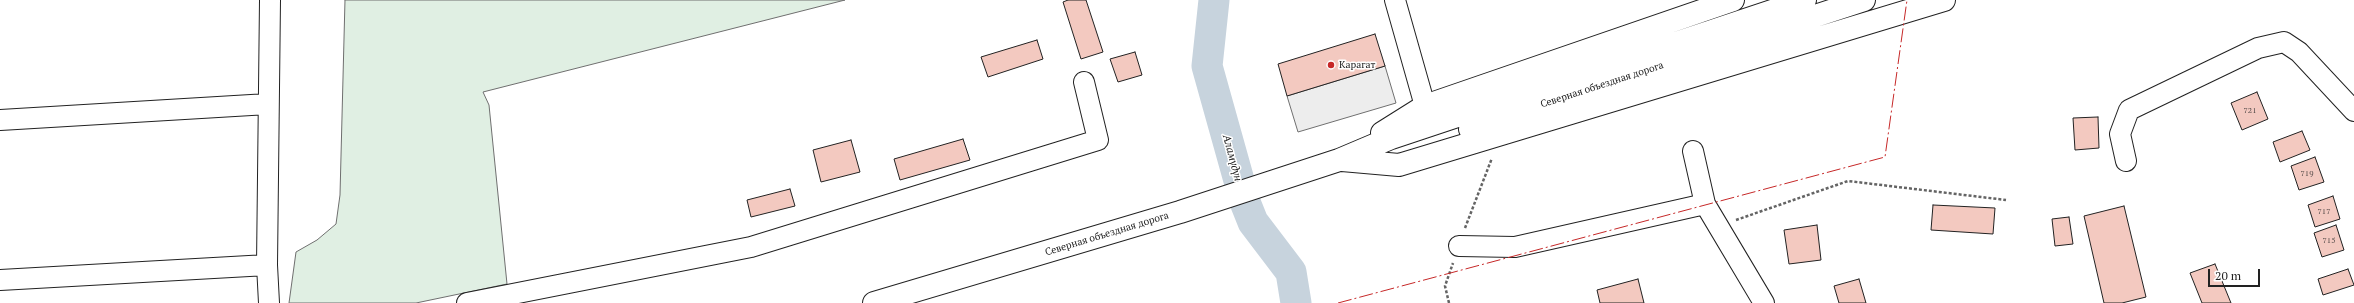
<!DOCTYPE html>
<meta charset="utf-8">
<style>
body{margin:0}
#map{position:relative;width:2354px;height:303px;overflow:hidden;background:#fff;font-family:"PT Serif",serif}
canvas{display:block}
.scale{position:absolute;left:2208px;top:269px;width:52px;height:18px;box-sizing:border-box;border:2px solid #222;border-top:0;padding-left:5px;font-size:12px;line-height:14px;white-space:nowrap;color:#222;-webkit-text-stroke:3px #fff;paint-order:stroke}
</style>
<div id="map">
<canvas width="2354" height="303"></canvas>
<div class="scale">20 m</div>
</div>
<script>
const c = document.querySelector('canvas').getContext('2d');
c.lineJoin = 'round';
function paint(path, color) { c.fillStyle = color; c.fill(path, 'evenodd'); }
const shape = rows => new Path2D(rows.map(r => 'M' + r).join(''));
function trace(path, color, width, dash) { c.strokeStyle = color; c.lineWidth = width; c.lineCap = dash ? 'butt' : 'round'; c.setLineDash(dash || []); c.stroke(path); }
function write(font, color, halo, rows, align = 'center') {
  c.font = font + ' "PT Serif",serif'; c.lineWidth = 3; c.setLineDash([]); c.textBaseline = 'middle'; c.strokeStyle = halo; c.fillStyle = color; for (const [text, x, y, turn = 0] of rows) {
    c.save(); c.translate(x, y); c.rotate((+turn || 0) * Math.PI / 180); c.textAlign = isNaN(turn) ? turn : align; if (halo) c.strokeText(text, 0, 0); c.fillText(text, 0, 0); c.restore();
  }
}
const green = shape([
 [345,0,845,0,483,92,489,105,507,284,416,303,289,303,296,252,317,240,336,224,340,195,345,0]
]);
paint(green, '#e0efe3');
trace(green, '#6f6f6f', 1);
const parking = shape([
 [1385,66,1396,103,1298,132,1287,96,1385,66]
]);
paint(parking, '#ededed');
trace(parking, '#6f6f6f', 1);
trace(shape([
 [1214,0,1207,66,1245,202,1253,222,1291,272,1296,303]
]), '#c7d3dd', 31);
const building = shape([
 [1068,0,1086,0,1103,52,1081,59,1063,2,1068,0],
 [1375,34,1385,66,1287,96,1278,64,1375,34],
 [1037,40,1043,59,988,77,981,57,1037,40],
 [1135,52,1142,75,1118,82,1110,59,1135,52],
 [2257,92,2268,119,2242,130,2231,103,2257,92],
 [2098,117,2099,148,2075,150,2073,118,2098,117],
 [2302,131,2310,150,2280,162,2273,142,2302,131],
 [963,139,970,160,900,180,894,159,963,139],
 [851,140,860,172,821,182,813,150,851,140],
 [2315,157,2324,182,2299,190,2291,166,2315,157],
 [790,189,795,206,751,217,747,200,790,189],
 [2333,196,2340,219,2315,227,2308,205,2333,196],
 [1933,205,1995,208,1993,234,1931,230,1933,205],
 [2124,206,2146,297,2122,303,2104,303,2084,216,2124,206],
 [2069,217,2073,244,2055,246,2052,219,2069,217],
 [1817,225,1821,260,1789,264,1784,230,1817,225],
 [2336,225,2344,250,2322,257,2314,233,2336,225],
 [2215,264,2231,303,2202,303,2190,273,2215,264],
 [2348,269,2354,285,2323,295,2318,279,2348,269],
 [1638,279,1644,303,1600,303,1597,290,1638,279],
 [1859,279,1866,303,1839,303,1834,286,1859,279]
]);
paint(building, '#f3c9c0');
trace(building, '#222', 1);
const minor = shape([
 [1395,0,1425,106],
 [0,120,268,104],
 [1693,151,1705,204,1764,303],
 [2126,161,2120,134,2129,110,2258,48,2284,42,2299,52,2354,111],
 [1459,246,1515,247,1705,204],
 [0,280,267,265],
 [269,303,267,265,270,0],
 [467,303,751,247,1098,140,1084,82]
]);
const highway = shape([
 [1470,129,1864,0],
 [1382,133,1425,106,1733,0],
 [1342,160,1399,165,1944,0],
 [874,303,1180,212,1339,160,1391,138,1805,0]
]);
trace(minor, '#222', 22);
trace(highway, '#222', 24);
trace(shape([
 [1736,220,1848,181,2006,200],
 [1465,228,1492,158],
 [1449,303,1445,286,1453,263]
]), '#646464', 2.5, [3, 2]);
trace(minor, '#fff', 20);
trace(highway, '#fff', 22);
trace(shape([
 [1338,303,1885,157,1907,0]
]), '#c62828', 1, [14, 3, 2, 3]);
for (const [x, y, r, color] of [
 [1331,65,4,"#c62828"]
]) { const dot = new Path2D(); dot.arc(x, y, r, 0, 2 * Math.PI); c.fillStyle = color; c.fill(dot); trace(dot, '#fff', 1.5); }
write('8px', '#564c4a', null, [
 ["721",2250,111],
 ["719",2307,174],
 ["717",2324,212],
 ["715",2329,241]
]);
write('10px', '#222', '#fff', [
 ["Карагат",1339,65]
], 'left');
write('10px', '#222', '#fff', [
 ["Северная объездная дорога",1602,85,-18],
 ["Северная объездная дорога",1107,234,-17]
]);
write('italic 11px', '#222', '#fff', [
 ["Аламүдүн",1232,158,75]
]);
</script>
